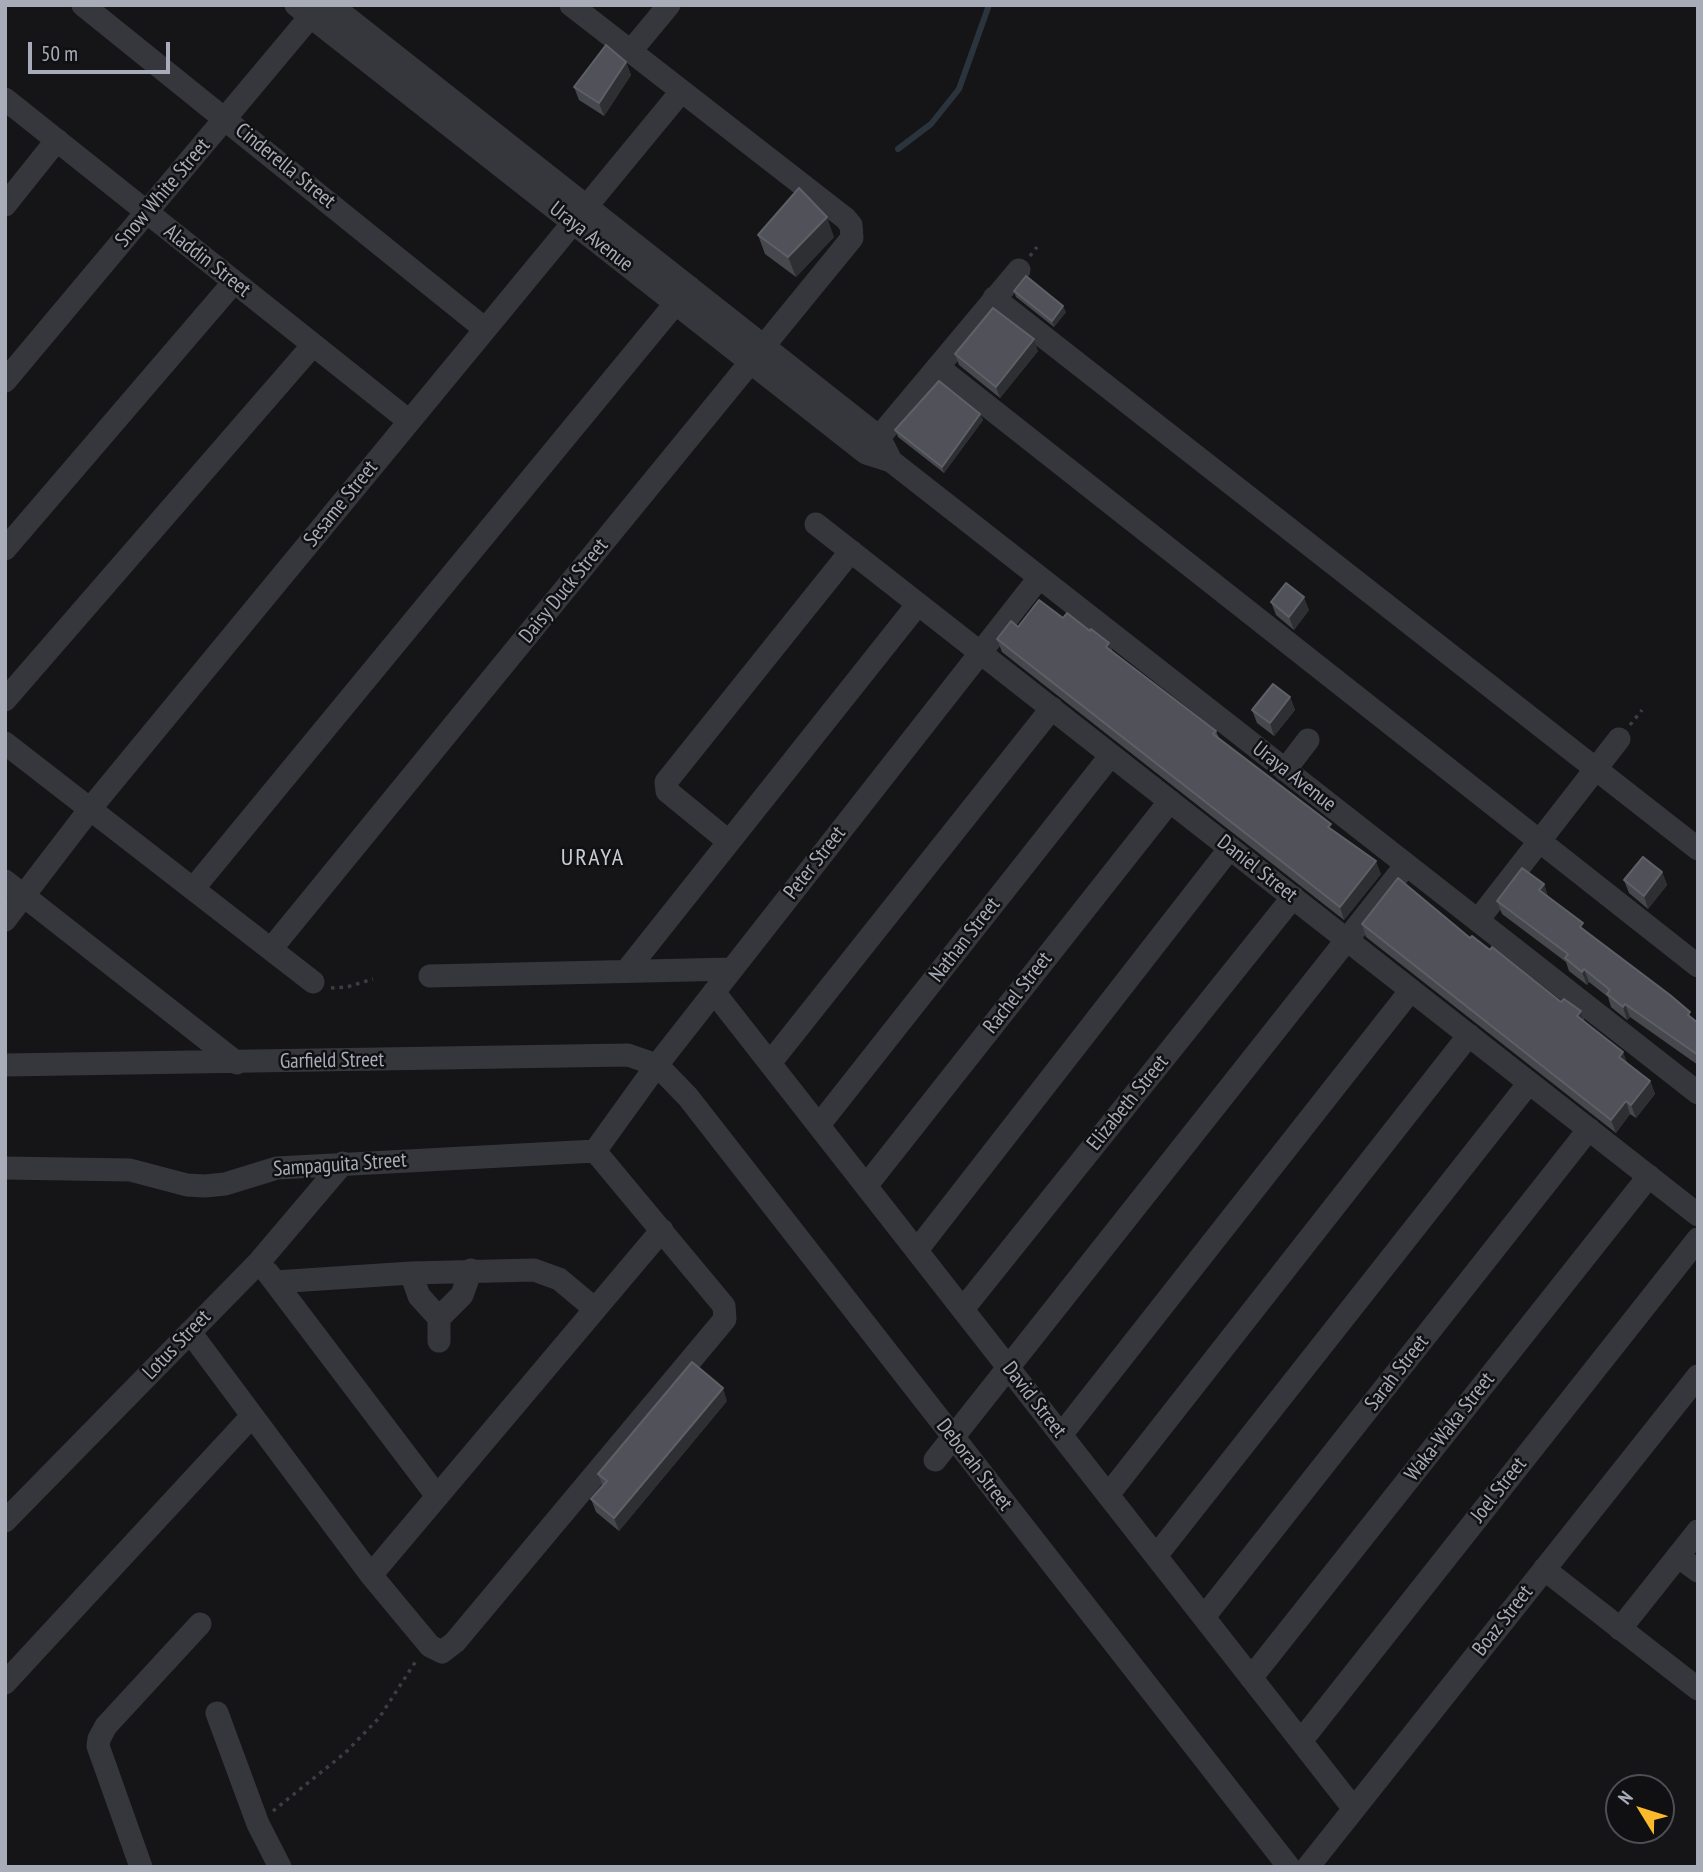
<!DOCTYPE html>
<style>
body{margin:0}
#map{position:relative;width:1703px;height:1872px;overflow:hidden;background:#151517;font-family:"PT Sans Narrow",sans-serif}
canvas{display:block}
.frame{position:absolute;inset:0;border:7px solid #a7acb8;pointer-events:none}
.north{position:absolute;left:1605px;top:1774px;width:70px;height:70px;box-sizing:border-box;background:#101012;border:2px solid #4c4e54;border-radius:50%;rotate:308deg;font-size:19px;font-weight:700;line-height:28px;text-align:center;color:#a7acb8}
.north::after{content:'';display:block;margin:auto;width:24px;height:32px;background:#faba2b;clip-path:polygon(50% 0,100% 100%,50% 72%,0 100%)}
.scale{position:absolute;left:28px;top:42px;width:142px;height:32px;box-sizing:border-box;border:4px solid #a7acb8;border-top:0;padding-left:9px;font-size:21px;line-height:24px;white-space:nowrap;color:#a7acb8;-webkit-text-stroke:5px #101012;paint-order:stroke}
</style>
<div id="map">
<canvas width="1703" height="1872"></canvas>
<div class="frame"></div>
<div class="north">N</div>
<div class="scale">50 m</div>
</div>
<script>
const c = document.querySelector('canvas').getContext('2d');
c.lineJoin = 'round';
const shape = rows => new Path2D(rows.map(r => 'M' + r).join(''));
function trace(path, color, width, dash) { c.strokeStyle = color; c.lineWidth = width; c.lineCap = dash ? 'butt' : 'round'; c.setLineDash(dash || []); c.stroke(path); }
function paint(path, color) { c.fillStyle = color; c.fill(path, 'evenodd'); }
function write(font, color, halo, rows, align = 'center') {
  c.font = font + ' "PT Sans Narrow",sans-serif'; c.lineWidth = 5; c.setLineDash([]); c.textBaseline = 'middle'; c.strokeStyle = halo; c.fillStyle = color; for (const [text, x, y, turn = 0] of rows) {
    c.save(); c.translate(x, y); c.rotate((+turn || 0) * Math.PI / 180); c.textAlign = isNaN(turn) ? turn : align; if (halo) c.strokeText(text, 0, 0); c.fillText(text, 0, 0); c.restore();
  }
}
trace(shape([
 [898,149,931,124,959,89,989,5]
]), '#2b343c', 6);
trace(shape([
 [1030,256,1037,247],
 [1630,725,1642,710],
 [331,988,347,987,373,979],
 [273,1811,345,1753,379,1718,416,1661]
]), '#3c3e44', 3.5, [3.5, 5]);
trace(shape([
 [83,5,485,329],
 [296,5,866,453,891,461,1698,1093],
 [331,5,879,437,891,461],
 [630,52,669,5],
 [5,99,409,421],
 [5,205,57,140],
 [994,298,1698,849],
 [938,367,1698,966],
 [5,381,320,5],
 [870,448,1019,270],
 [816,524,1698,1215],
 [5,549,234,282],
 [5,700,313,345],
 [5,743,313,982],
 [1285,770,1308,740],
 [728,841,667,791,666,782,851,551],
 [5,881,237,1063],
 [193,889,689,287],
 [5,920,90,809,680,93],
 [1478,920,1619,739],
 [271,949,852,238,851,225,845,218,571,5],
 [628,969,918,604],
 [430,976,732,969],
 [714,992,1354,1809],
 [770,1063,1052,708],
 [5,1065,628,1055,657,1065,688,1097,1289,1867],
 [819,1125,1111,755],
 [595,1151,657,1065,1039,578],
 [5,1168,130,1170,187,1185,205,1186,225,1184,277,1168,595,1151],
 [866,1186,1170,801],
 [917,1250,1230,848],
 [268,1273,437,1496],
 [411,1273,419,1296,439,1318,462,1295,471,1270],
 [275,1282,411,1273,534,1270,559,1279,595,1309],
 [963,1309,1293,897],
 [190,1332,371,1575,430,1646,442,1652,455,1642,725,1319,724,1306,595,1151],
 [439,1341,439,1318],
 [1061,1435,1411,990],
 [935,1460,1406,865],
 [1108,1495,1469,1035],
 [5,1521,259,1262,343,1163],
 [1156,1556,1529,1083],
 [1678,1556,1698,1571],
 [1544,1569,1698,1689],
 [371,1575,662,1230],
 [1204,1617,1589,1129],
 [1620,1629,1698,1531],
 [1251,1678,1649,1176],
 [5,1683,252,1416],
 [217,1713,258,1824,280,1867],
 [1301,1741,1698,1239],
 [141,1867,98,1746,99,1739,106,1726,200,1624],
 [1308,1867,1698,1376]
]), '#36373d', 23);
paint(shape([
 [626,62,631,75,604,116,579,100,574,87],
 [758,235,834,237,796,277,765,254],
 [1014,291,1066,312,1054,327,1016,297],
 [1038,351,1000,398,959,365,955,354],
 [980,414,983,420,944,473,898,437,895,430],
 [1271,602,1309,610,1294,630,1276,615],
 [1063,618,1090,631,1109,643,1113,652,1216,731,1219,738,1333,831,1381,874,1344,920,1002,652,997,639,1018,627],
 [1290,697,1295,710,1274,736,1257,723,1252,710],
 [1662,872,1667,885,1648,909,1629,893,1624,880],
 [1544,884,1548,897,1586,931,1698,1023,1698,1065,1630,1017,1627,1020,1611,1007,1608,997,1589,982,1587,985,1569,971,1566,962,1502,914,1497,901],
 [1362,924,1470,938,1490,950,1561,1002,1581,1011,1585,1022,1627,1063,1650,1081,1655,1094,1636,1118,1630,1114,1616,1133,1366,937],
 [727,1401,619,1531,596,1512,591,1499,603,1486,598,1474]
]), '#46484d');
paint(shape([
 [626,62,631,75,604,116,599,103],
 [827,217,834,237,796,277,788,257],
 [1063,306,1066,312,1054,327,1052,321],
 [1034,339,1038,351,1000,398,996,387],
 [980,414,983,420,944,473,942,467],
 [1304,597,1309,610,1294,630,1289,617],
 [1109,643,1114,656,1106,647],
 [1290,697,1295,710,1274,736,1270,723],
 [1376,861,1381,874,1344,920,1340,907],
 [1662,872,1667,885,1648,909,1644,896],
 [1544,884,1548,897,1539,890],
 [1584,969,1589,982,1587,985,1582,972],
 [1625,1004,1630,1017,1627,1020,1623,1007],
 [1581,1011,1585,1024,1577,1016],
 [1623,1052,1628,1065,1619,1057],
 [1650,1081,1655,1094,1636,1118,1631,1105],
 [1626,1101,1630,1114,1616,1133,1611,1120],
 [723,1388,727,1401,619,1531,614,1518]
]), '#2e2f33');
const building = shape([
 [606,45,626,62,599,103,574,87,606,45],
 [799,188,827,217,788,257,758,235,799,188],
 [1026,276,1063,306,1052,321,1014,291,1026,276],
 [993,308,1034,339,996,387,955,354,993,308],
 [939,381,980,414,942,467,895,430,939,381],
 [1286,583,1304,597,1289,617,1271,602,1286,583],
 [1039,600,1063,618,1067,613,1090,631,1091,629,1109,643,1106,647,1216,731,1213,734,1331,824,1328,827,1376,861,1340,907,997,639,1011,621,1018,627,1039,600],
 [1273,684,1290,697,1270,723,1252,710,1273,684],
 [1643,857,1662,872,1644,896,1624,880,1643,857],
 [1522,868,1544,884,1539,890,1583,923,1580,927,1670,995,1690,1012,1688,1015,1698,1023,1698,1055,1625,1004,1623,1007,1607,994,1610,990,1584,969,1582,972,1565,958,1568,954,1497,901,1522,868],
 [1398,878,1470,938,1472,936,1490,950,1492,947,1561,1002,1564,999,1581,1011,1577,1016,1623,1052,1619,1057,1650,1081,1631,1105,1626,1101,1611,1120,1362,924,1398,878],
 [692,1362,723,1388,614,1518,591,1499,607,1481,598,1474,692,1362]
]);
paint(building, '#515259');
trace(building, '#5e6068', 2);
write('21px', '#a7acb8', '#101012', [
 ["Cinderella Street",285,166,39],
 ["Snow White Street",163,193,-50],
 ["Uraya Avenue",591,237,38],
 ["Aladdin Street",207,261,38],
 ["Sesame Street",341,504,-51],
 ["Daisy Duck Street",564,591,-51],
 ["Uraya Avenue",1294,777,38],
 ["Peter Street",815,863,-52],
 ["Daniel Street",1257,869,38],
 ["Nathan Street",965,940,-52],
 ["Rachel Street",1018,993,-52],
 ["Garfield Street",332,1061,-1],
 ["Elizabeth Street",1128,1103,-51],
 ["Sampaguita Street",340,1165,-4],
 ["Lotus Street",177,1345,-46],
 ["Sarah Street",1397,1373,-52],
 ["David Street",1034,1400,52],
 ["Waka-Waka Street",1450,1427,-52],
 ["Deborah Street",974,1465,52],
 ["Joel Street",1499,1490,-52],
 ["Boaz Street",1503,1621,-52]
]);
c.letterSpacing = '2px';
write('24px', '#c8cbd4', '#101012', [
 ["URAYA",593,858]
]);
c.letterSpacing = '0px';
</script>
